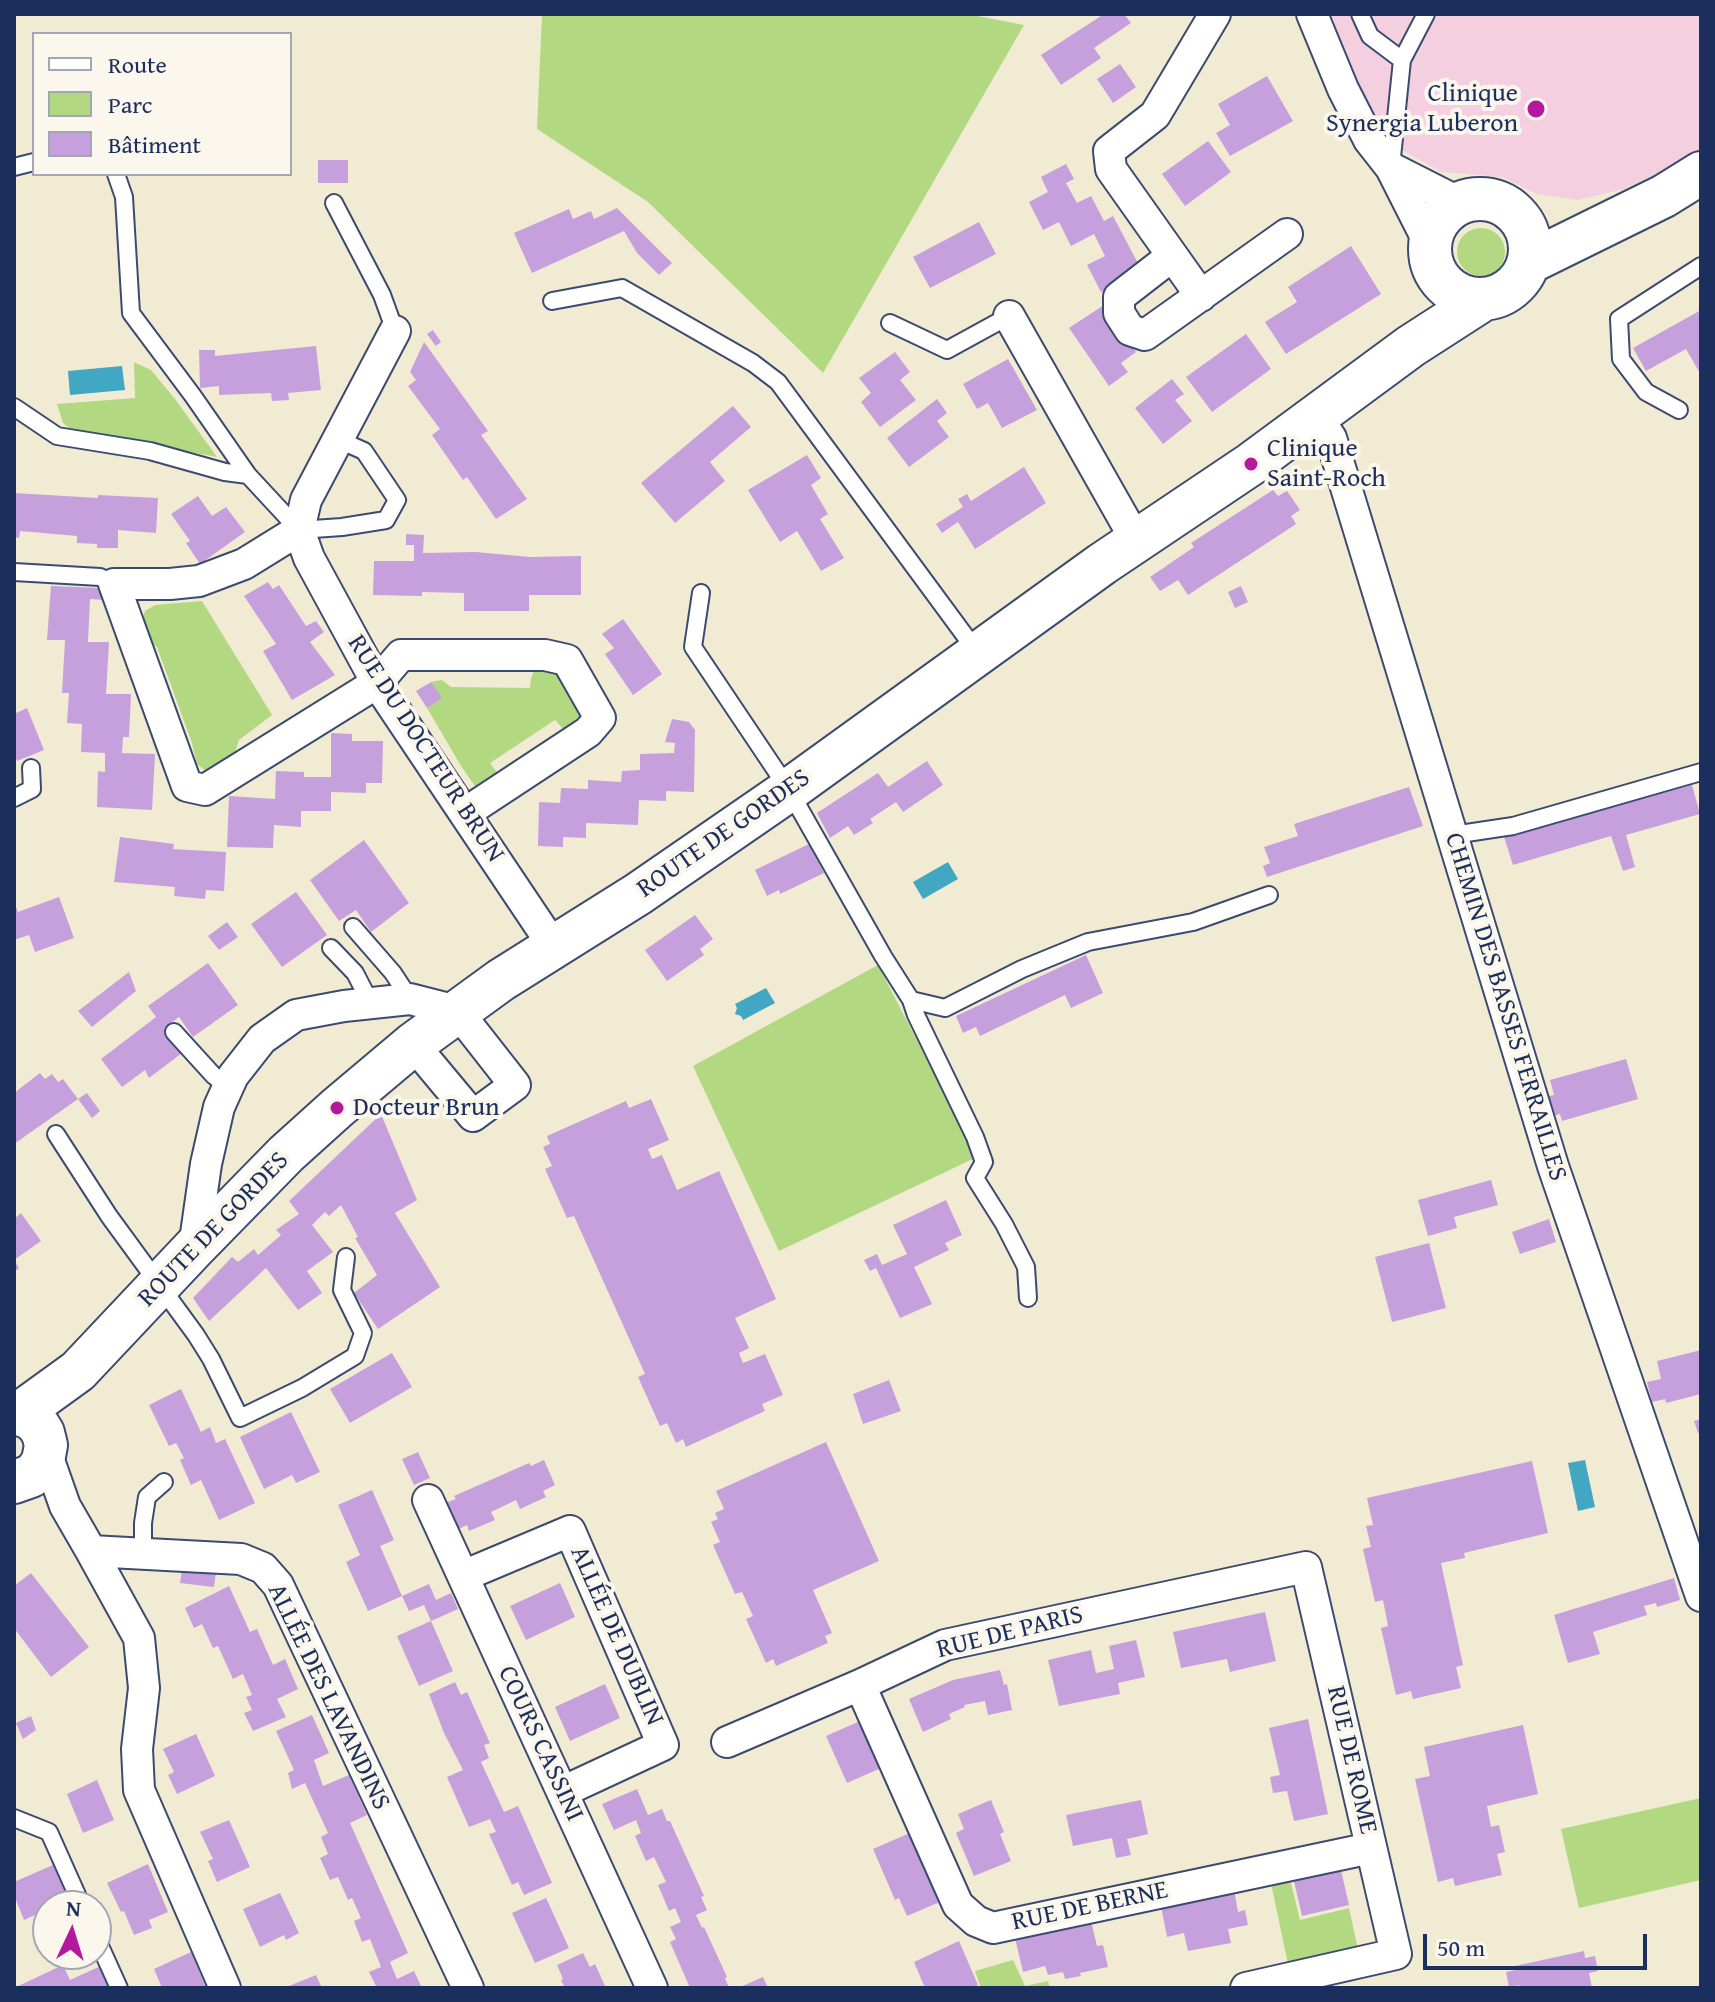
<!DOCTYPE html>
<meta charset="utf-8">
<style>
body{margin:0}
#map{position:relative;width:1715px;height:2002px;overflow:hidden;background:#f2ebd3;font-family:"Gentium Book Plus",serif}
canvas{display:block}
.frame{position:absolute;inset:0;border:16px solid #1b2f5e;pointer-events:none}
.legend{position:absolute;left:32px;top:32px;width:260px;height:144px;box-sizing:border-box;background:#fbf7ec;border:2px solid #a1a7b3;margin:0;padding:10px 14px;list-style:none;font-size:24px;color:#1b2f5e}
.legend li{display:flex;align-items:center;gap:16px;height:40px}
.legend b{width:40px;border:2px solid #a1a7b3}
.north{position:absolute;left:32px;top:1890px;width:80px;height:80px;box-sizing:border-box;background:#fbf7ec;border:2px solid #a1a7b3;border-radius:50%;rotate:4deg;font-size:22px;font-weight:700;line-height:32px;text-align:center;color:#1b2f5e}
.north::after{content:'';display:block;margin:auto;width:28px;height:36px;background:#b5179e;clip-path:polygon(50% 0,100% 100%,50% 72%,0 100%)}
.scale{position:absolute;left:1423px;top:1934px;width:224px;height:36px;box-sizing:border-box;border:4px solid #1b2f5e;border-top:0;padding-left:10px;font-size:24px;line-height:28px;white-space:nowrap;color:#1b2f5e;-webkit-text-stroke:6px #fbf7ec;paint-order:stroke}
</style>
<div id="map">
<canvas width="1715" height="2002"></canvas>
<div class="frame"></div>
<ul class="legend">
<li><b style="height:10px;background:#fff"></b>Route</li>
<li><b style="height:22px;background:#b2d881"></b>Parc</li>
<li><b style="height:22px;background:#c6a0dc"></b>Bâtiment</li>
</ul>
<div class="north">N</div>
<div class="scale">50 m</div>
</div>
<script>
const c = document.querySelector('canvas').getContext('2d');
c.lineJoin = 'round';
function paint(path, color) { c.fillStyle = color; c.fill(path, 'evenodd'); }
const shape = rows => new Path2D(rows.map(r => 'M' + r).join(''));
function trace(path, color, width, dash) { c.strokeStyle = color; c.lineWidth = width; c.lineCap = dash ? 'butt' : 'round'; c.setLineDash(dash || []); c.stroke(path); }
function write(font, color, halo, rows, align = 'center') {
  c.font = font + ' "Gentium Book Plus",serif'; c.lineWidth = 8; c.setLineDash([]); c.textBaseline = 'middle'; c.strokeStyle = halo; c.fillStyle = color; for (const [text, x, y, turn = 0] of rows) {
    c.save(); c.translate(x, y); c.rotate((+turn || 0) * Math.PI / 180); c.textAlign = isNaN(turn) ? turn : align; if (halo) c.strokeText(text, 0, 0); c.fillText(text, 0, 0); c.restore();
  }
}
paint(shape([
 [1326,14,1701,14,1701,153,1621,190,1577,200,1537,194,1502,177,1441,172,1395,146,1349,73]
]), '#f3cfdf');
paint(shape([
 [542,14,967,14,1024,25,823,373,648,202,537,129],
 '1457 252a24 24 0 1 1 48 0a24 24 0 1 1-48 0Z',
 [134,362,151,370,175,399,217,457,70,429,63,423,57,404,135,398],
 [202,601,272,715,239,740,229,770,211,775,197,764,192,743,157,647,146,638,142,620,145,611,155,605],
 [541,666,560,670,584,716,565,731,555,720,490,763,499,775,488,788,475,786,461,766,427,708,441,698,431,682,442,680,451,687,530,688,531,678,534,671],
 [878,965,977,1157,779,1251,693,1066],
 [1701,1798,1701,1880,1579,1908,1561,1829],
 [1290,1879,1300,1920,1349,1908,1359,1954,1289,1969,1271,1883],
 [1013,1960,1025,1986,1048,1981,1050,1988,981,1988,975,1971]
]), '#b2d881');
paint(shape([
 [122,366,125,390,70,395,68,371],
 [948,862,958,879,923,899,913,882],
 [766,988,775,1003,743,1020,741,1016,735,1014,737,1008,735,1004],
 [1585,1460,1595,1507,1578,1511,1568,1463]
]), '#42a7c2');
paint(shape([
 [1104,14,1124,14,1131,23,1094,48,1101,58,1061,85,1041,55],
 [1120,64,1136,87,1113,103,1097,79],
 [1267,76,1293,121,1230,156,1216,133,1230,125,1218,104],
 [1208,141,1231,172,1185,206,1162,174],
 [318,160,348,160,348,183,318,183],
 [1066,164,1074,179,1066,183,1077,203,1091,196,1104,221,1113,216,1142,271,1101,292,1087,265,1105,256,1094,234,1071,246,1059,222,1043,230,1029,202,1048,192,1041,177],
 [617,208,672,263,659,275,637,253,624,231,532,273,514,233,569,209,573,219,591,211,594,219],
 [979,222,996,254,930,288,913,257],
 [1351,246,1381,294,1286,354,1265,322,1297,302,1288,287],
 [1104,305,1136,352,1121,363,1128,372,1109,386,1069,328],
 [1701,310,1701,375,1686,349,1646,371,1633,348],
 [433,330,441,342,436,346,427,334],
 [1246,334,1271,369,1212,412,1186,377],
 [424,342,488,431,481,435,527,499,496,519,467,477,463,480,432,435,440,429,408,386,416,380,410,372],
 [316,346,321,390,288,393,289,400,272,401,271,393,219,395,219,386,200,388,199,350,215,350,215,356],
 [895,352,910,372,900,380,916,400,880,427,861,402,871,393,859,378],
 [1008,359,1037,410,1002,428,988,403,977,409,963,384],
 [1172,379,1184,394,1175,400,1192,421,1163,444,1135,408],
 [937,399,947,413,937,421,949,437,909,467,887,438],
 [733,406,751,427,710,462,725,481,675,523,641,483],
 [807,455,821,478,811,485,828,514,820,519,844,558,821,571,797,531,780,542,748,490],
 [1024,467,1046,503,975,549,958,522,942,533,936,524,963,507,958,499,967,494,971,501],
 [1273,490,1278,496,1287,491,1300,510,1291,516,1296,524,1188,595,1178,580,1160,591,1150,577,1194,547,1191,543],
 [14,493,98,498,98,495,158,498,156,533,118,530,118,548,97,548,97,544,77,543,77,536,20,531,19,538,14,537],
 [198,496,212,516,226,507,245,532,200,564,186,543,190,541,171,514],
 [406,534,424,535,423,553,476,552,530,557,581,556,581,595,529,595,529,611,464,611,464,593,422,592,422,596,373,595,374,561,414,561,414,545,406,545],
 [268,582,273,589,279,585,306,626,316,621,324,632,310,642,335,675,292,700,263,651,276,644,244,596],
 [51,586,100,588,105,600,90,599,88,642,109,642,106,694,131,694,129,737,123,737,122,753,155,754,152,810,97,807,98,771,105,772,105,753,81,752,82,724,67,723,69,693,62,693,65,640,47,640],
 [1241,586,1248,602,1235,608,1228,592],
 [623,619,662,674,633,695,605,654,614,648,602,634],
 [431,682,442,698,427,708,416,691],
 [27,708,44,750,17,761,14,752,14,714],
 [672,719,689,722,695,730,694,792,666,791,666,801,639,800,638,825,586,823,586,838,563,837,563,847,538,846,539,802,560,803,561,788,588,789,588,780,621,782,622,771,640,770,640,754,674,753,675,743,665,742],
 [331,733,352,734,352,741,383,741,382,783,366,783,366,793,331,792,331,811,301,811,301,827,274,825,273,848,227,847,229,796,275,799,276,771,304,772,304,777,331,777],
 [927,761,943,785,903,812,896,802,870,819,873,823,854,835,848,826,830,838,817,813,878,773,888,787],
 [1692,785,1700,814,1626,835,1635,867,1623,871,1611,836,1513,865,1504,837],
 [1409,787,1423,826,1267,877,1263,866,1270,863,1264,847,1298,836,1294,824],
 [120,837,174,844,173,849,226,852,224,891,206,890,205,899,174,896,175,887,114,882],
 [364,840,409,903,371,932,356,910,339,921,310,880],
 [809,844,824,873,780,894,779,890,767,896,755,870],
 [296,892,327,935,282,967,251,924],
 [59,897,74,938,35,952,29,935,14,940,14,902,18,912],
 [695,915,713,939,700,949,704,955,667,981,645,950],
 [227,922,238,937,219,950,208,936],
 [1086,955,1103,993,1071,1008,1065,995,980,1036,976,1027,963,1033,956,1016],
 [208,963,238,1005,193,1037,179,1017,164,1028,182,1053,149,1078,145,1070,122,1087,101,1059,156,1017,148,1006],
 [129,972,136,991,92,1027,78,1011],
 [1626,1059,1638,1099,1562,1121,1560,1114,1546,1118,1541,1098,1554,1095,1550,1080],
 [40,1073,45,1079,52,1074,58,1082,63,1079,78,1099,14,1144,14,1093],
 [87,1093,100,1111,92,1118,78,1099],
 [651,1099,669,1140,648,1149,652,1159,662,1155,677,1190,719,1171,776,1299,735,1318,749,1348,739,1353,743,1363,765,1354,783,1395,762,1404,765,1411,686,1447,683,1439,676,1443,667,1423,660,1426,638,1377,645,1374,574,1216,567,1218,545,1169,552,1166,543,1147,550,1144,547,1136,626,1101,629,1108],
 [381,1114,417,1200,395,1213,440,1287,378,1329,354,1293,377,1275,355,1238,358,1237,341,1205,329,1216,325,1212,312,1225,333,1252,307,1271,322,1293,298,1310,266,1268,209,1321,193,1298,232,1257,238,1262,254,1249,258,1255,281,1235,276,1230,299,1214,289,1201],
 [1491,1180,1498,1205,1454,1217,1457,1228,1428,1236,1418,1200],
 [946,1200,962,1235,945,1243,949,1250,914,1267,932,1304,900,1318,876,1268,870,1271,864,1260,877,1254,882,1265,907,1254,893,1225],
 [21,1213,41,1241,14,1260,19,1268,14,1272,14,1219],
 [1549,1219,1556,1242,1520,1254,1512,1232],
 [1429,1243,1446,1308,1392,1322,1375,1257],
 [1701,1350,1701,1394,1666,1403,1665,1399,1652,1402,1647,1382,1661,1379,1657,1361],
 [392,1353,412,1387,350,1423,330,1389],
 [889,1380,901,1411,863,1424,853,1394],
 [181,1389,201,1432,210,1427,216,1443,225,1439,255,1503,219,1520,201,1480,191,1485,180,1460,184,1458,176,1443,169,1446,149,1405],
 [291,1412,320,1472,296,1483,292,1475,264,1489,240,1437],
 [1701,1419,1701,1432,1698,1433,1694,1421],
 [826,1442,879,1561,813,1590,832,1633,825,1636,828,1643,776,1666,773,1659,766,1663,746,1619,753,1616,742,1592,735,1594,713,1545,720,1542,711,1522,718,1519,715,1513,724,1509,716,1491],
 [418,1452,430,1478,414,1485,402,1459],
 [544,1460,555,1485,543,1491,546,1497,520,1509,516,1500,491,1512,495,1520,469,1531,467,1525,454,1531,442,1504,456,1499,454,1496,529,1463,531,1466],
 [1532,1461,1548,1533,1464,1553,1465,1558,1441,1563,1463,1665,1456,1667,1461,1688,1413,1699,1411,1691,1396,1695,1381,1628,1388,1626,1383,1600,1375,1602,1363,1549,1371,1547,1366,1526,1373,1525,1367,1498],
 [372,1490,394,1540,380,1546,402,1596,368,1611,346,1562,360,1555,338,1505],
 [182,1569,216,1572,214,1587,180,1583],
 [31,1573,89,1647,51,1677,14,1628,14,1586],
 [1674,1578,1680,1600,1657,1607,1656,1603,1644,1606,1647,1615,1593,1632,1600,1654,1568,1663,1554,1615],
 [560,1583,575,1617,526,1640,510,1606],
 [429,1584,436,1600,451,1593,458,1609,431,1621,424,1605,409,1611,402,1596],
 [229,1586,250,1632,257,1629,273,1665,285,1659,298,1689,277,1699,286,1717,253,1731,244,1713,252,1710,246,1697,252,1695,243,1674,233,1679,218,1646,213,1648,202,1624,194,1628,185,1608],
 [1265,1612,1276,1661,1230,1672,1227,1659,1181,1668,1173,1632],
 [431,1621,453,1671,419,1686,397,1636],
 [1136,1640,1145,1677,1118,1683,1120,1694,1059,1706,1048,1660,1091,1650,1096,1673,1114,1669,1109,1646],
 [1000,1670,1004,1685,1007,1684,1012,1710,988,1715,985,1701,964,1705,965,1707,949,1714,951,1719,923,1732,909,1699,953,1680],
 [455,1682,461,1695,467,1692,490,1743,484,1745,489,1758,481,1762,504,1812,518,1806,552,1883,524,1895,518,1882,512,1885,489,1834,496,1832,490,1819,469,1827,447,1777,463,1770,444,1733,429,1694],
 [605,1684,620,1718,570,1741,555,1707],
 [312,1715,329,1753,314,1760,323,1786,349,1775,367,1815,350,1823,408,1953,390,1962,397,1979,414,1971,422,1988,377,1988,369,1972,381,1967,370,1939,362,1942,354,1921,361,1918,352,1898,348,1900,338,1877,330,1880,320,1858,328,1854,321,1837,328,1833,305,1783,292,1789,288,1773,294,1770,276,1731],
 [31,1716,36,1730,23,1739,16,1723],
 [1308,1719,1328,1814,1294,1821,1287,1791,1273,1793,1270,1777,1280,1775,1269,1728],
 [860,1721,881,1768,847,1783,826,1736],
 [1523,1725,1538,1794,1487,1806,1491,1827,1499,1825,1505,1852,1497,1854,1502,1875,1455,1886,1453,1878,1438,1882,1415,1779,1430,1776,1424,1747],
 [196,1734,215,1776,177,1794,168,1775,174,1772,163,1749],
 [97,1780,114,1820,83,1833,67,1794],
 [637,1789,648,1815,662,1809,667,1821,670,1821,704,1896,701,1897,707,1910,696,1915,702,1928,704,1927,727,1977,725,1978,729,1988,690,1988,670,1942,676,1939,670,1927,681,1922,675,1908,669,1911,658,1885,666,1882,654,1857,646,1861,635,1836,641,1833,636,1820,614,1830,602,1804],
 [991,1800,1004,1832,1000,1834,1011,1861,974,1876,956,1833,964,1829,958,1814],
 [1141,1800,1148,1834,1127,1839,1131,1855,1116,1858,1112,1838,1073,1846,1066,1815],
 [229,1820,250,1867,217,1882,208,1861,213,1859,200,1832],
 [910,1833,940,1902,907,1916,899,1898,895,1900,873,1849],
 [148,1864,168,1912,149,1920,152,1928,134,1935,124,1911,121,1912,107,1883],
 [53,1865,69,1900,65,1902,67,1906,48,1906,48,1909,24,1920,14,1895,14,1882],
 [1340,1866,1349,1905,1302,1916,1293,1877],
 [1234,1890,1238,1912,1245,1910,1248,1925,1228,1929,1231,1943,1188,1951,1184,1933,1167,1937,1161,1906],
 [280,1893,299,1933,286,1940,284,1935,260,1947,243,1909],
 [546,1898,569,1948,535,1963,512,1913],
 [1091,1921,1097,1946,1103,1945,1108,1967,1080,1973,1081,1976,1065,1979,1063,1972,1048,1975,1045,1966,1023,1972,1015,1938],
 [959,1941,978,1985,971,1988,925,1988,914,1962],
 [1584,1951,1585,1958,1595,1956,1598,1971,1589,1973,1592,1988,1520,1988,1519,1985,1509,1987,1506,1972,1516,1970,1515,1966],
 [191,1952,206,1988,162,1988,154,1969],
 [583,1953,590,1967,595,1964,606,1988,565,1988,561,1980,563,1979,557,1965],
 [63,1965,70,1980,103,1965,113,1988,14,1988],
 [316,1975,322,1988,284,1988],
 [763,1977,768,1988,738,1988]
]), '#c6a0dc');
const lane = shape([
 [1360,14,1370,36,1402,60],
 [14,167,34,162],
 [1391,167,1402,60,1426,14],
 [116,174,124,197,131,313,193,396,248,475,299,530,342,527,386,520,397,500,364,451,337,439],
 [334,203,382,295,395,331],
 [552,301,622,288,753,363,778,382,977,652],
 [890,323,947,350,1009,316],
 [14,407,57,436,150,451,225,472,248,475],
 [1679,410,1646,392,1621,359,1619,319,1701,266],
 [14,572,100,577,114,584],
 [701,593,693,647,789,790,883,956,911,1000,945,1008,1022,969,1088,942,1193,922,1269,895],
 [14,798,32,789,31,768],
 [1453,835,1513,826,1701,772],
 [353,927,393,973,410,999],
 [331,948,355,973,371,1004],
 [911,1000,916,1015,975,1137,984,1162,975,1178,1004,1224,1026,1267,1028,1298],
 [174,1032,214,1076,228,1087],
 [56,1134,109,1216,196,1335,211,1359,240,1418,302,1388,355,1356,363,1333,342,1290,346,1257],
 [143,1554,143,1523,147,1497,164,1482],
 [14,1818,49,1832,82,1906],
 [96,1937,119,1988]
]);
const street = shape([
 [1312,14,1343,89,1369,140,1391,168,1430,245],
 [1391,168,1460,203],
 [1172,256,1119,297,1119,313,1130,330,1145,335,1287,234],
 [1201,296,1111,169,1109,151,1155,115,1215,14],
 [1009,316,1137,542],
 [395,331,306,500,299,530,309,558,377,683,554,947],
 [1317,417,1331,438,1553,1166,1701,1596],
 [299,530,244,564,199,581,170,584,114,584,187,786,205,790,377,683,401,655,545,655,567,660,600,718,588,732,465,813],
 [194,1248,206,1164,219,1107,233,1076,262,1039,296,1015,344,1006,410,999,457,1011,515,1085,473,1116,413,1044],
 [46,1452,65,1506,91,1551,241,1559,263,1568,278,1585,468,1988],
 [428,1500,652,1988],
 [91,1551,139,1638,144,1688,137,1749,139,1790,225,1988],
 [463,1576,570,1531,663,1745,562,1792],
 [860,1685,958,1905,976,1921,993,1928,1371,1848],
 [727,1742,860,1685,945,1645,1306,1567,1396,1954,1246,1988]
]);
const secondary = shape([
 '1430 249a50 50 0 1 1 100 0a50 50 0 1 1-100 0Z',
 [1528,263,1664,196,1701,173],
 [14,1412,30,1418,38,1425,43,1433,46,1445,43,1461,38,1469,31,1476,14,1482],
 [20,1413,78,1371,194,1248,286,1154,337,1108,413,1044,501,980,638,894,789,790,1102,564,1251,464,1411,346,1484,299]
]);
trace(lane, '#3b4b70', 20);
trace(street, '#3b4b70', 34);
trace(secondary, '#3b4b70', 46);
trace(lane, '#fff', 16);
trace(street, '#fff', 30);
trace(secondary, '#fff', 42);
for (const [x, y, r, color] of [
 [1536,109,10,"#b5179e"],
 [1251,464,8,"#b5179e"],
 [337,1108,8,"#b5179e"]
]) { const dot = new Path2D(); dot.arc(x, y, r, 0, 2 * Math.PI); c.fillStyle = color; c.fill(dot); trace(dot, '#fbf7ec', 3); }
write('26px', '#1b2f5e', '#fbf7ec', [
 ["Clinique",1518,94,"right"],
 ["Synergia Luberon",1518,124,"right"],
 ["Clinique",1267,449],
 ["Saint-Roch",1267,479],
 ["Docteur Brun",353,1108]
], 'left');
write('26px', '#1b2f5e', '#fbf7ec', [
 ["RUE DU DOCTEUR BRUN",425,749,57],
 ["ROUTE DE GORDES",724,834,-35],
 ["CHEMIN DES BASSES FERRAILLES",1505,1007,73],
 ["ROUTE DE GORDES",214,1230,-46],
 ["RUE DE PARIS",1010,1633,-14],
 ["ALLÉE DE DUBLIN",616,1636,66],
 ["ALLÉE DES LAVANDINS",328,1697,64],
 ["COURS CASSINI",540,1744,65],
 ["RUE DE ROME",1351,1760,77],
 ["RUE DE BERNE",1090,1907,-12]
]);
</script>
